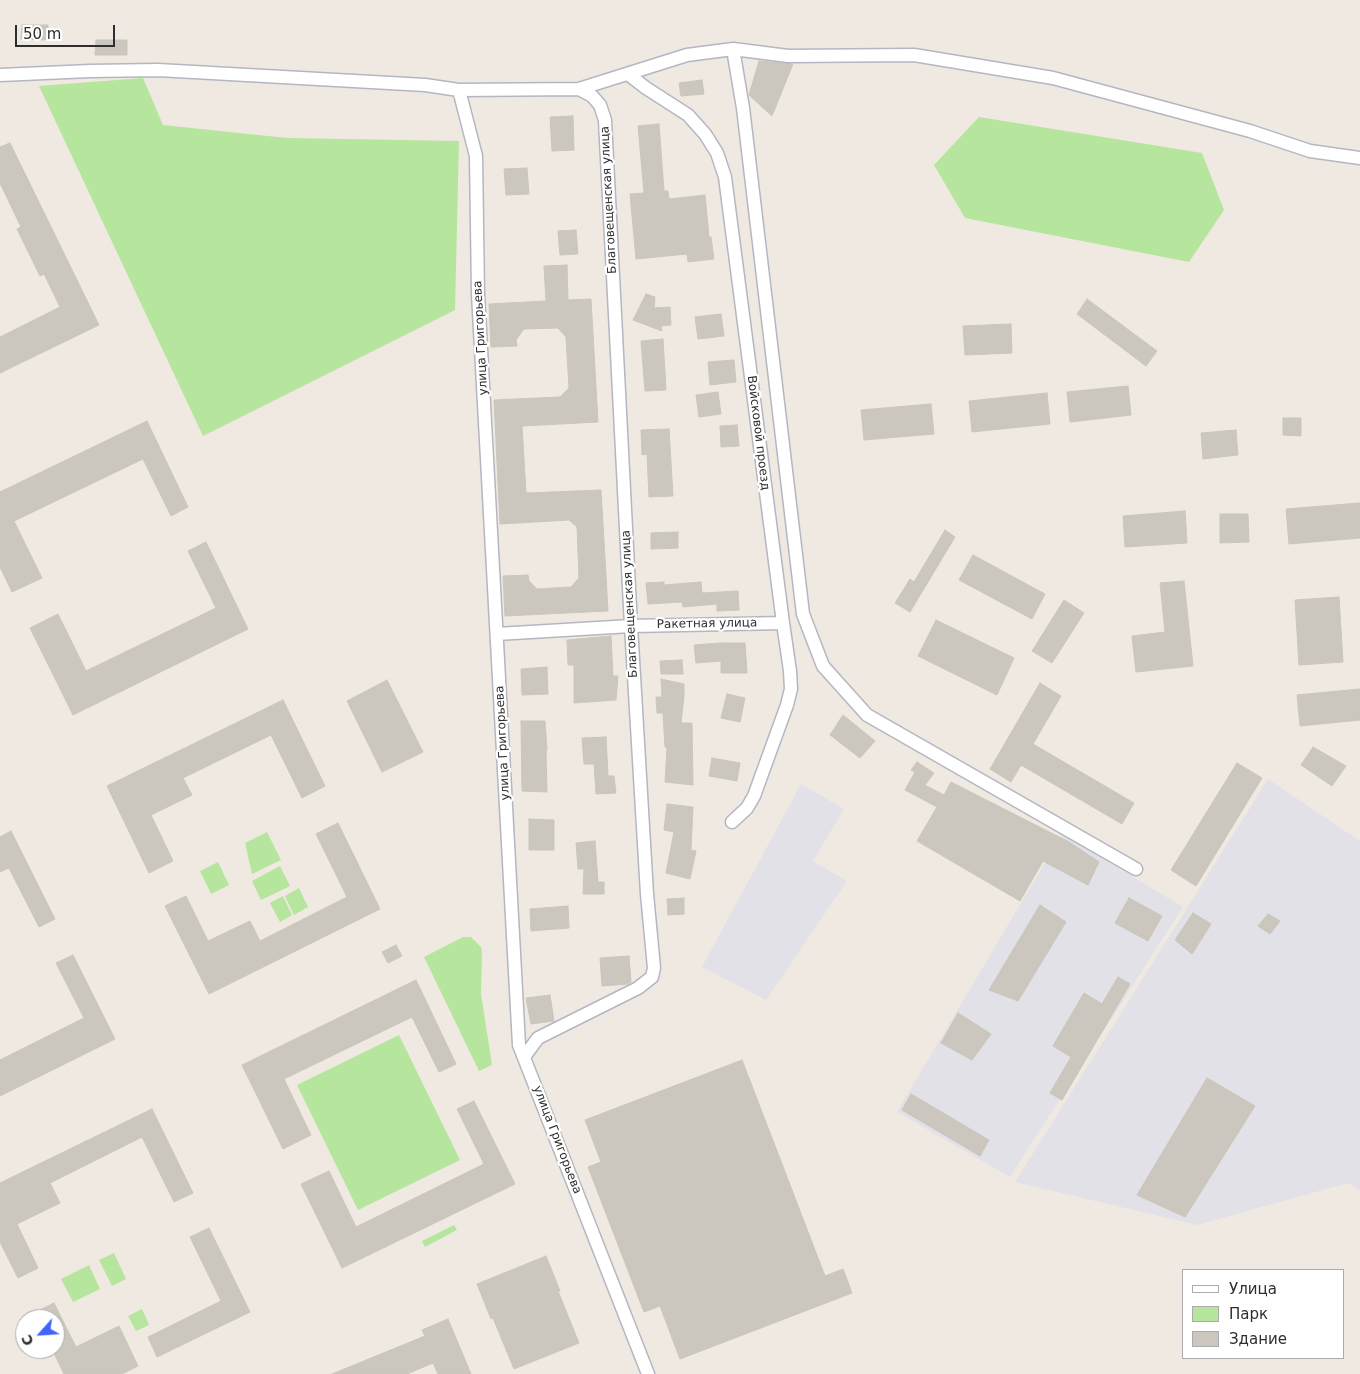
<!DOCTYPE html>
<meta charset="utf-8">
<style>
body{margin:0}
#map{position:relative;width:1360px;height:1374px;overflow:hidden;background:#efe9e1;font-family:"DejaVu Sans",sans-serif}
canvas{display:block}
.legend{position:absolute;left:1182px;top:1269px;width:162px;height:90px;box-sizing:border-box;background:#fff;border:1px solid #ababab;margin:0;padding:6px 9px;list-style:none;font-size:15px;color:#2e2e2e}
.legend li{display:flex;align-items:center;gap:10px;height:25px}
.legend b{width:25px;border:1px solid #ababab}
.north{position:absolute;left:15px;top:1309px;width:50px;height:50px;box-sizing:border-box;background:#fff;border:1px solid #ababab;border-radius:50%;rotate:244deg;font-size:14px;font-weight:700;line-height:20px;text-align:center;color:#2e2e2e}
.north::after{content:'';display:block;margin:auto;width:18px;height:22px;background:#4264fb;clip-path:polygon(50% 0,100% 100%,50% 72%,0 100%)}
.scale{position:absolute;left:15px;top:25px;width:100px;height:22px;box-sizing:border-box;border:2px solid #2e2e2e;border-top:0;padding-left:6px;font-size:15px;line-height:18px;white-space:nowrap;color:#2e2e2e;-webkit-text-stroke:4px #fff;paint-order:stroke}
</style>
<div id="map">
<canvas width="1360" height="1374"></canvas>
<ul class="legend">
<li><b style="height:6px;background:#fff"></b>Улица</li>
<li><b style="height:14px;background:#b6e59e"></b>Парк</li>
<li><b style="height:14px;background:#cbc7bf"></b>Здание</li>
</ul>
<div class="north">С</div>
<div class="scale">50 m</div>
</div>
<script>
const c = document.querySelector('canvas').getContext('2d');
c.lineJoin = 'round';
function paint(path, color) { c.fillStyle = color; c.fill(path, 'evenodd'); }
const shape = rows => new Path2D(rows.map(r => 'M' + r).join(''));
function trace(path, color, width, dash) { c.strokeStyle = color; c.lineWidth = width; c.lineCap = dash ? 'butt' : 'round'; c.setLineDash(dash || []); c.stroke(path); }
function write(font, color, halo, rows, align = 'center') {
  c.font = font + ' "DejaVu Sans",sans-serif'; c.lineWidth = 4.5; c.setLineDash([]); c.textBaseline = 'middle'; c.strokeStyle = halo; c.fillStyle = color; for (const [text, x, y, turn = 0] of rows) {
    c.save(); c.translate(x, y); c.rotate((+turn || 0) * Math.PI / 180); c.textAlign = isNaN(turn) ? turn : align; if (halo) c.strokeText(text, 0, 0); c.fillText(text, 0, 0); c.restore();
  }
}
paint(shape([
 [1268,779,1360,841,1360,1190,1348,1183,1197,1225,1015,1182],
 [801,784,844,809,813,861,847,881,766,1000,702,967],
 [1062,834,1183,907,1010,1177,897,1112]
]), '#e3e1e8');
paint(shape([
 [143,78,163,125,287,138,459,141,455,310,203,436,39,86],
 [979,117,1202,153,1224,210,1189,262,965,218,934,165],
 [267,832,281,860,252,874,245,843],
 [218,862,229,885,211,894,200,871],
 [280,866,290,886,261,900,252,881],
 [299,888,308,907,294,915,285,896],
 [283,896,292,915,280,922,270,903],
 [463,937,471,937,481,947,482,951,481,994,492,1065,479,1071,424,957],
 [399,1035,460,1160,358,1210,297,1085],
 [454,1225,457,1230,425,1247,422,1241],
 [114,1253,126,1279,112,1286,99,1260],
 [89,1265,100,1289,73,1302,61,1279],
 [142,1309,149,1325,136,1331,128,1316]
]), '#b6e59e');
const building = shape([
 [22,25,48,25,48,40,21,39,22,25],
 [96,40,127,40,127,55,95,55,96,40],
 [759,61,793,64,772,116,749,95,759,61],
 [702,80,704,94,681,96,679,83,702,80],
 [573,116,574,150,552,151,550,117,573,116],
 [659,124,664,191,668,191,669,199,705,195,709,237,711,237,714,259,688,262,687,254,636,259,630,194,644,193,638,126,659,124],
 [10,143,99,325,0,373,0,337,60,307,44,274,40,276,17,229,21,227,0,183,0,147,10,143],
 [527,168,529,194,506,195,504,169,527,168],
 [576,230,578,254,560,255,558,231,576,230],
 [567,265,568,300,591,299,598,422,522,426,526,493,601,490,608,611,505,616,503,576,528,575,529,581,537,589,571,587,579,578,577,527,569,520,500,524,494,400,560,397,569,388,566,337,558,328,524,329,516,340,517,346,491,347,489,304,546,301,544,266,567,265],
 [646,294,655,297,654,308,670,307,671,325,661,326,662,331,633,320,646,294],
 [1087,299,1157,351,1146,366,1077,314,1087,299],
 [721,314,724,336,698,339,695,317,721,314],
 [1011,324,1012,353,965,355,963,326,1011,324],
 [663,339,666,390,645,391,641,341,663,339],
 [734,360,736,382,710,385,708,362,734,360],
 [1128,386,1131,415,1070,422,1067,392,1128,386],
 [718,392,721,414,699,417,696,395,718,392],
 [1047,393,1050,424,972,432,969,401,1047,393],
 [931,404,934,434,864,440,861,410,931,404],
 [1283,418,1301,418,1301,436,1283,435,1283,418],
 [147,421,188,507,171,516,143,459,14,521,42,578,12,592,0,567,0,492,147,421],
 [737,425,739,446,721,447,720,426,737,425],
 [669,429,673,496,649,497,647,454,642,455,641,430,669,429],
 [1236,430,1238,455,1203,459,1201,433,1236,430],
 [1360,503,1360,538,1289,544,1286,509,1360,503],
 [1185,511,1187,543,1125,547,1123,516,1185,511],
 [1220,514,1248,514,1249,542,1220,543,1220,514],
 [945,530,955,537,910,612,895,603,910,579,914,582,945,530],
 [678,532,678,548,651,549,651,533,678,532],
 [206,542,248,629,73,715,30,628,58,614,86,671,216,608,188,551,206,542],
 [973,555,1045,594,1032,619,959,580,973,555],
 [1184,581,1193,666,1136,672,1132,636,1165,632,1160,583,1184,581],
 [664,582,664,585,701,582,702,593,738,591,739,610,717,611,717,604,683,607,682,602,648,604,646,583,664,582],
 [1339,597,1343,662,1299,665,1295,600,1339,597],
 [1064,600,1084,613,1052,663,1032,651,1064,600],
 [936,620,1014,658,997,695,918,656,936,620],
 [611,636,613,676,618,676,616,700,574,703,574,665,568,665,567,640,611,636],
 [721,643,745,643,747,673,721,673,721,661,696,663,694,645,721,643],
 [682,660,683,674,661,674,660,661,682,660],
 [547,667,548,694,522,695,521,669,547,667],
 [661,679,684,684,684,696,681,723,692,723,693,785,665,782,667,747,665,747,663,713,657,713,656,697,662,697,661,679],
 [387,680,423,752,382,772,347,701,387,680],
 [1040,683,1061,696,1033,744,1134,803,1122,824,1021,765,1011,782,990,769,1040,683],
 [1360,689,1360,720,1300,726,1297,695,1360,689],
 [727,694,745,698,740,722,721,718,727,694],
 [283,700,325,786,302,798,271,735,183,778,192,795,151,815,173,861,149,873,107,786,283,700],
 [843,715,875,741,860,758,830,735,843,715],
 [521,721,545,721,547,750,546,750,547,792,522,791,521,721],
 [606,737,608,776,614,776,616,793,596,794,594,764,584,764,582,738,606,737],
 [1313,747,1346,766,1332,786,1301,765,1313,747],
 [712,758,740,763,737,781,709,776,712,758],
 [917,762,934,773,925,785,944,795,951,782,1069,842,1099,862,1088,885,1043,861,1020,901,917,841,937,807,905,790,915,772,911,770,917,762],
 [1237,763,1262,778,1196,886,1171,870,1237,763],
 [667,804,693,807,691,850,696,851,690,879,666,873,674,832,664,830,667,804],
 [529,819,554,820,554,850,529,850,529,819],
 [338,823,380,909,209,994,165,906,186,896,208,941,250,921,260,941,347,897,316,834,338,823],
 [11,831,55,919,39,927,9,868,0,872,0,837,11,831],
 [595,841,598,882,604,882,604,894,583,894,584,869,578,869,576,843,595,841],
 [684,898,684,914,668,915,667,899,684,898],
 [1129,898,1162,916,1148,941,1115,923,1129,898],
 [1040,905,1066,922,1018,1001,989,990,1040,905],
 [568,906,569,928,531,931,530,909,568,906],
 [1193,913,1211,924,1192,954,1175,940,1193,913],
 [1268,914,1280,921,1270,934,1258,926,1268,914],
 [396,945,402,956,388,963,382,952,396,945],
 [73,955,115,1039,0,1096,0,1060,84,1018,56,963,73,955],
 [629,956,631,982,628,984,602,986,600,958,629,956],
 [1118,977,1130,984,1062,1100,1050,1093,1071,1057,1053,1046,1084,993,1102,1004,1118,977],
 [416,980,456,1064,439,1072,412,1017,284,1079,311,1135,283,1149,242,1065,416,980],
 [550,995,554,1021,531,1024,526,998,550,995],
 [958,1013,991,1034,972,1060,941,1043,958,1013],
 [742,1060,825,1276,843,1269,852,1293,680,1359,660,1306,644,1312,588,1167,601,1162,585,1120,742,1060],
 [1207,1078,1255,1106,1185,1217,1137,1195,1207,1078],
 [911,1094,989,1140,980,1156,902,1110,911,1094],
 [474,1101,515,1184,342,1268,301,1184,329,1171,356,1227,484,1164,457,1109,474,1101],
 [152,1109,193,1193,174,1202,142,1137,50,1183,60,1203,17,1224,38,1268,18,1278,0,1242,0,1183,152,1109],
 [209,1228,250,1312,157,1357,148,1337,221,1301,190,1237,209,1228],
 [546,1256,560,1291,558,1291,579,1343,514,1369,493,1318,491,1319,477,1284,546,1256],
 [54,1303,76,1347,119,1326,138,1366,122,1374,64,1374,52,1349,55,1349,55,1319,22,1319,54,1303],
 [448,1319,471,1374,438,1374,433,1363,407,1374,332,1374,425,1336,422,1330,448,1319]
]);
paint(building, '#cbc7bf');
trace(building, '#cbc5ba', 1);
const street = shape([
 [733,49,743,108,803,614,823,666,867,715,1136,869],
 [628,74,646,88,688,115,705,134,717,153,725,177,783,623,790,671,791,689,787,705,754,796,747,808,732,822],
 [0,75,90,71,158,70,425,85,459,90,579,89,687,55,733,49,788,56,914,55,1053,78,1250,131,1310,151,1360,158],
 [459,90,476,156,478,294,519,1045,648,1374],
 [497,634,631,626,783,623],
 [524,1057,538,1038,638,988,652,977,654,968,647,894,631,626,605,120,600,105,592,96,579,89]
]);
trace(street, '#b4b7c1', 15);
trace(street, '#fff', 12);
write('12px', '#2e2e2e', '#fff', [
 ["Благовещенская улица",609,200,-93],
 ["улица Григорьева",481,338,-93],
 ["Войсковой проезд",758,433,83],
 ["Благовещенская улица",630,604,-93],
 ["Ракетная улица",707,624,-1],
 ["улица Григорьева",503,743,-93],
 ["улица Григорьева",557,1140,69]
]);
</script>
